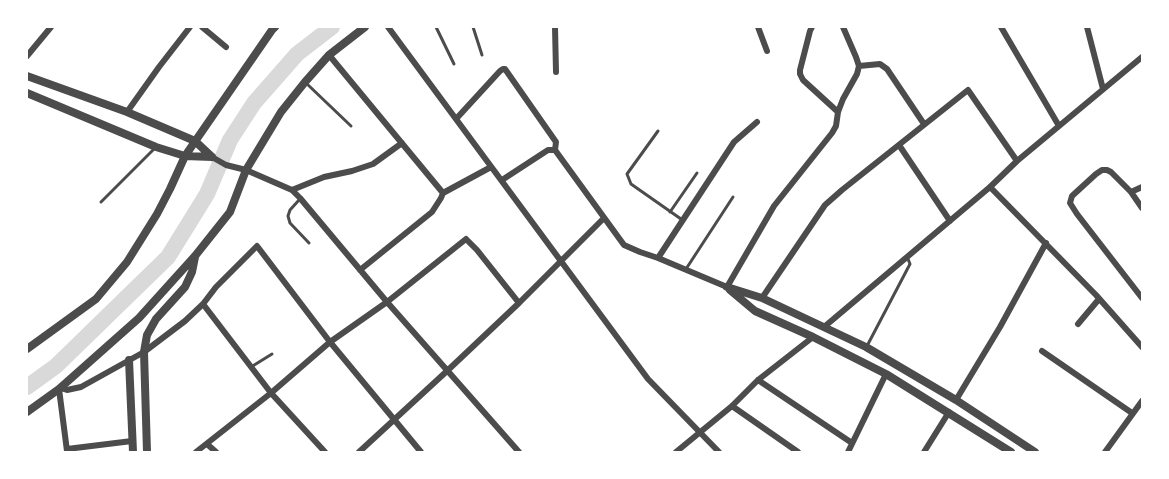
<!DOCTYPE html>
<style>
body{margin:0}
#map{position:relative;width:1169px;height:479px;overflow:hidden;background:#fff;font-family:Montserrat,sans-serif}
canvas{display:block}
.frame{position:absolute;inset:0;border:28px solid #fff;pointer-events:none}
</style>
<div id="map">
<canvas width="1169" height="479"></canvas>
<div class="frame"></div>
</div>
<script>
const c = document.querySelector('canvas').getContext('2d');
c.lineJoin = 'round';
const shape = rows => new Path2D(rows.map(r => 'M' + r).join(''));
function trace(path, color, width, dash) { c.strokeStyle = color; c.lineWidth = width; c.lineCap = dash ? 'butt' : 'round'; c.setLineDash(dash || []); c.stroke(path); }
trace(shape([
 [27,387,56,366,168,257,207,194,230,140,254,103,297,54,332,27]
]), '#d9d9d9', 16);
trace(shape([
 [436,27,454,64],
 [473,27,482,55],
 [306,83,351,126],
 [658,131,627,174,631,184,681,219],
 [299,200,290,210,288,216,290,223,309,243],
 [101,202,155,148],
 [670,212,697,173],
 [686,269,733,197],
 [867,346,910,264,908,259],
 [251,367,272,354]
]), '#4c4c4c', 3);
trace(shape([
 [202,27,226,47],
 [388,27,648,379,719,452],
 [555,27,556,72],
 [758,27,767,51],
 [812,27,810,31,800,70,800,74,803,80,838,112],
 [1001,27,1059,126],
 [1087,27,1103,89],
 [329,55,443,193],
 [27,56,51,27],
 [859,66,880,64,887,69,924,124],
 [127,112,159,67,190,27],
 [456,119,500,71,503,69,505,69,556,142,555,150,624,245,640,252,658,258,727,287,774,206,832,133,836,126,838,112,843,99,857,74,859,66,856,57,843,27],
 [899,145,950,221],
 [212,157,226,165,246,170,292,190,300,198,387,302,519,452],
 [502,180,548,150,555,150],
 [990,187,1096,295,1142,347],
 [292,190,324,177,352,171,373,164,402,143],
 [1131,192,1142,187],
 [1142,208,1131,192,1111,172,1107,170,1102,170,1096,174,1072,196,1070,203,1077,214,1142,298],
 [658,258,734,142,757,122],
 [360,270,432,212,441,198,443,193,491,167],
 [762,298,825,205,842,190,968,90,1017,161],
 [203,304,271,393,325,452],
 [1078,324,1099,299],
 [824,327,990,187,1017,161,1142,57],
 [1042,351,1132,413],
 [758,380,852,443],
 [61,388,67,390,81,387,144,352,185,321,203,304,216,287,257,246,330,342,421,452],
 [59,389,67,451],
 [956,400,1000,327,1046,243],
 [732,406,798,452],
 [207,444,216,452],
 [67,449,132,441],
 [196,452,271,393,330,342,387,302,466,239,477,250,519,303],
 [359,452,447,371,519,303,604,218],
 [676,452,732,406,758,380,813,337],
 [848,452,886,374],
 [924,452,949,412],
 [1105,452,1142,401]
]), '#4c4c4c', 6);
trace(shape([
 [27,76,127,112,195,141,212,157],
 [27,93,156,147,185,156,212,157],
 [727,287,762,298,866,347,956,400,1035,452],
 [730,290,755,311,813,337,886,374,1011,452],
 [27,349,96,299,127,262,157,214,170,189,185,156,272,30,275,27],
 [129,360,133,452],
 [27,412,59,389,139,318,195,256,230,212,246,170,281,112,305,82,329,55,365,27],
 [147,452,144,352,147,335,156,319,185,287,192,272,195,257]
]), '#4c4c4c', 8);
</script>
